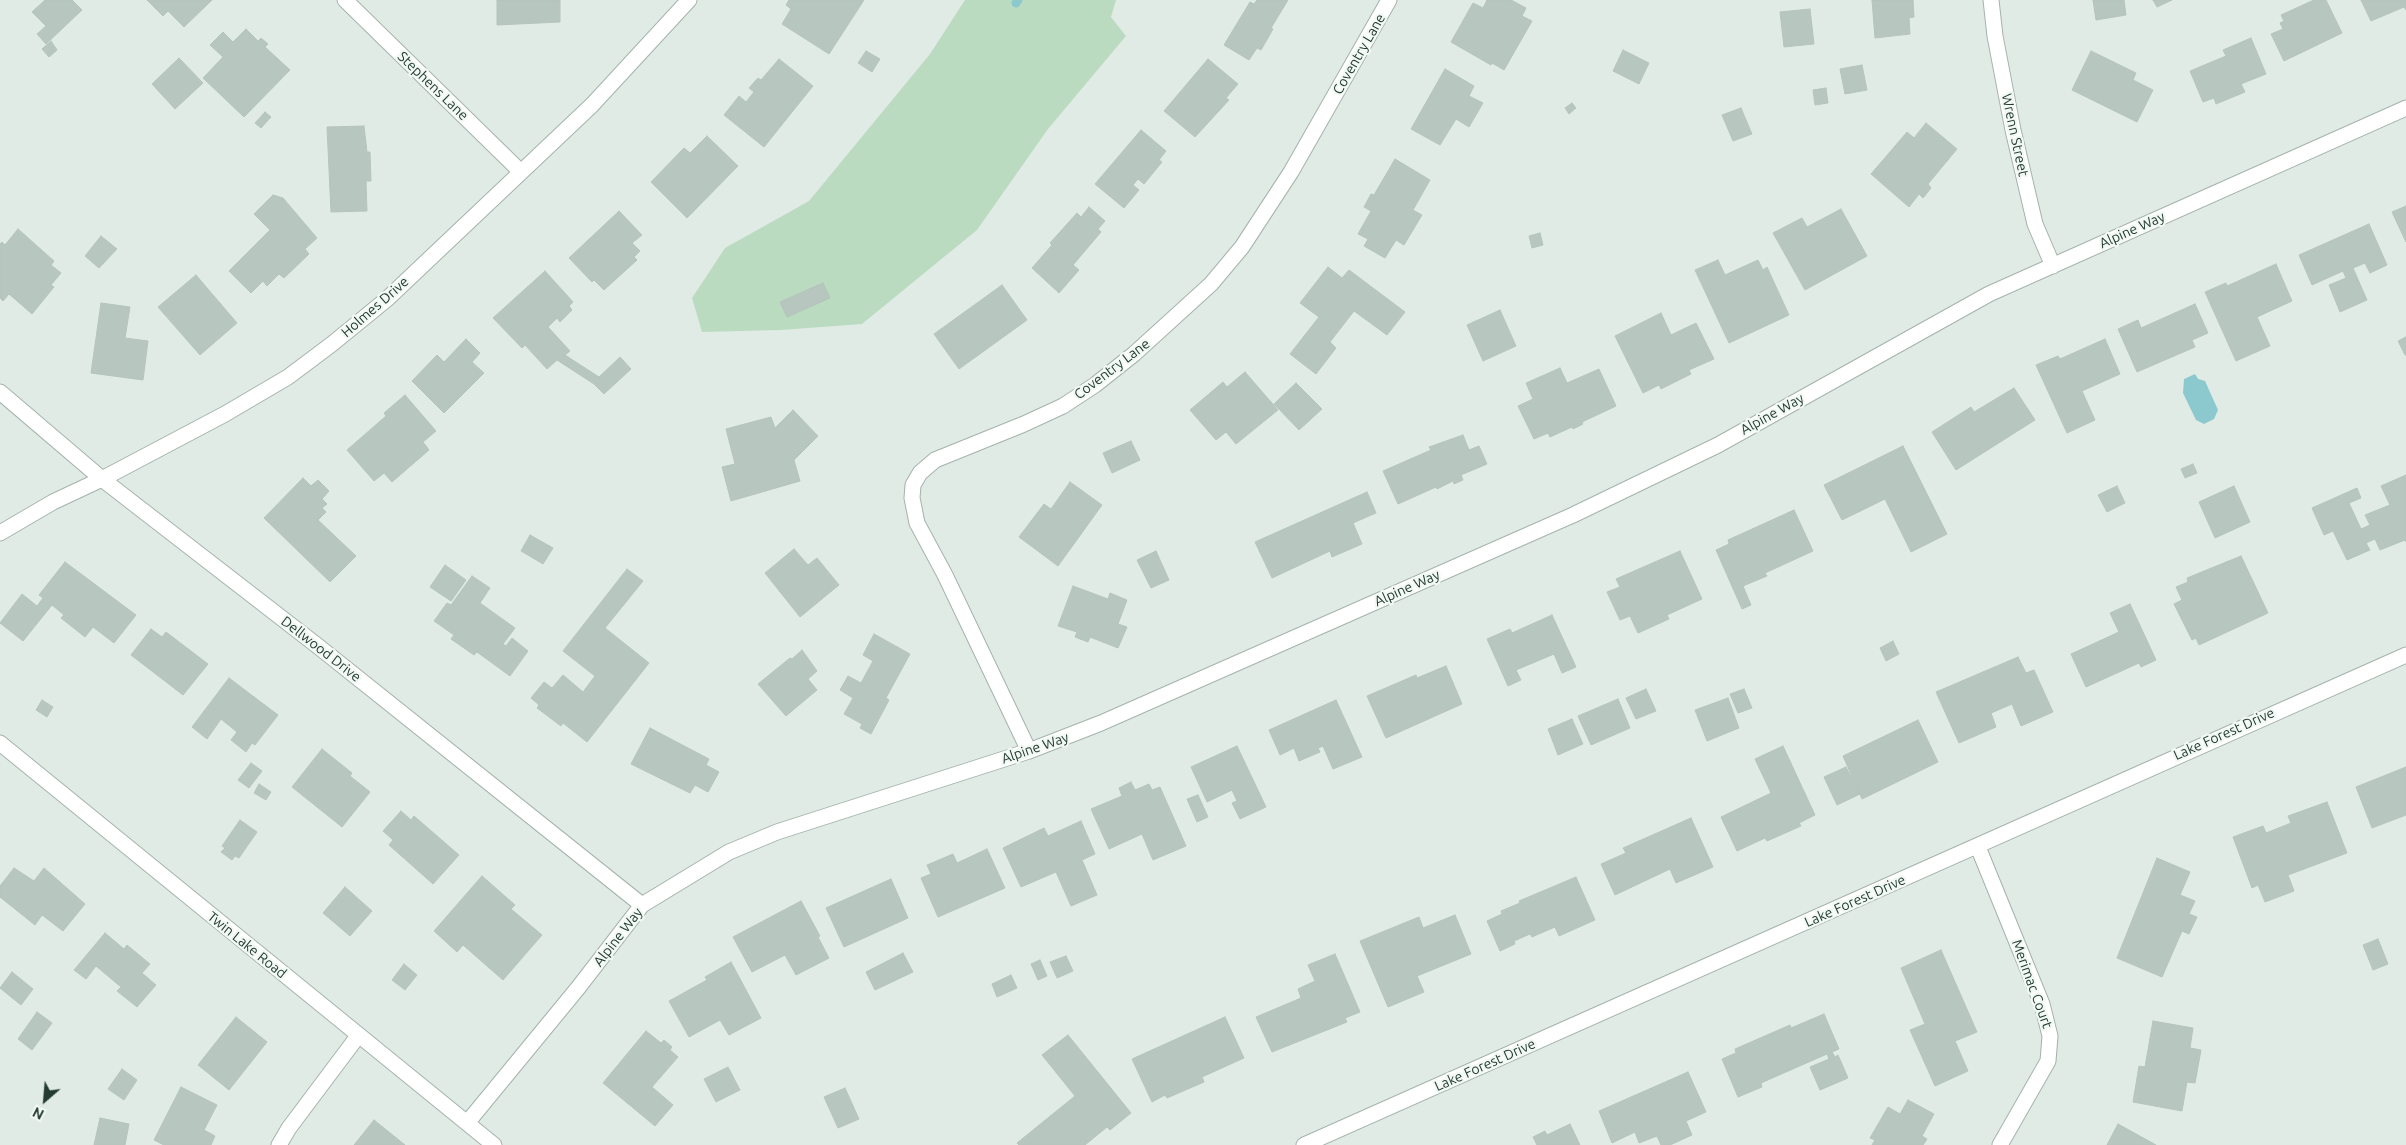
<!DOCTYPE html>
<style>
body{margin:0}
#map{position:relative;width:2406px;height:1145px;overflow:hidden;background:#e1ebe6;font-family:Ubuntu,sans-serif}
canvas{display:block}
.north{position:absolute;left:20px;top:1075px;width:50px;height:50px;-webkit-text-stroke:4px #f2f8f4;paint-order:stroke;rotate:207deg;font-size:14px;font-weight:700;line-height:20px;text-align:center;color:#233b32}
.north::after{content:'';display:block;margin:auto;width:18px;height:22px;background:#233b32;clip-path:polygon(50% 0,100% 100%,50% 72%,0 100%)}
</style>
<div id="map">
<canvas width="2406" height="1145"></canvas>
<div class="north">N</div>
</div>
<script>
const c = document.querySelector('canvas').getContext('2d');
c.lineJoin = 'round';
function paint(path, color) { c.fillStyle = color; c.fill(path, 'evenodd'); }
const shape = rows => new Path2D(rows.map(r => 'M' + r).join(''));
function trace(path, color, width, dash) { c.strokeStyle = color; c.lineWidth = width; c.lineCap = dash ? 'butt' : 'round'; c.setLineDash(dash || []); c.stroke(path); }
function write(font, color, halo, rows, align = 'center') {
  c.font = font + ' Ubuntu,sans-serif'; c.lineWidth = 4.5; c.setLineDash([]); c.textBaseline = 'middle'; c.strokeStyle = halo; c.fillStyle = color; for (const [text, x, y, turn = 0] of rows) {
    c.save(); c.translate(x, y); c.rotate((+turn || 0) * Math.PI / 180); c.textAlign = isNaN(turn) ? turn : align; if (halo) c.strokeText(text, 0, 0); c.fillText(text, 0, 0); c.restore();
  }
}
paint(shape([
 [965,0,1116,0,1111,17,1126,36,1048,129,977,230,862,324,781,330,702,332,692,298,725,248,809,201,930,54]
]), '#bbdbc1');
paint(shape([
 [2195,374,2198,379,2205,381,2218,410,2214,419,2204,424,2196,420,2183,393,2184,379]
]), '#8cc9ce');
trace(shape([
 [1016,3,1018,0]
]), '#8cc9ce', 9);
const building = shape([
 [45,0,72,0,82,10,46,44,37,34,46,26,32,12,45,0],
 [147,0,212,0,184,27,168,11,163,16,147,0],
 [497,0,560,0,560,22,497,25,497,0],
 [789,0,864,0,829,54,782,24,791,9,786,5,789,0],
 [1257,0,1288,0,1271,28,1273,29,1261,50,1257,48,1249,60,1224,45,1250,2,1254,4,1257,0],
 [1487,0,1511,0,1526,8,1522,16,1532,21,1504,70,1492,63,1491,65,1451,42,1473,3,1483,8,1487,0],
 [1872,0,1913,0,1914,17,1909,18,1910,34,1875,38,1872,0],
 [2093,0,2124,0,2126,15,2096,20,2093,0],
 [2153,0,2172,0,2157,7,2153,0],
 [2314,0,2326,0,2342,33,2284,61,2271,34,2283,29,2280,23,2284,21,2281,15,2314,0],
 [2361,0,2406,0,2406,10,2404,7,2371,21,2361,0],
 [1810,9,1814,44,1784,47,1780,12,1810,9],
 [246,29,258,41,261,38,268,44,265,47,290,70,244,117,203,78,223,57,210,45,223,32,233,42,246,29],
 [2251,38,2266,74,2241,84,2245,92,2216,104,2214,98,2203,102,2190,71,2226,56,2223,50,2251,38],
 [51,41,57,50,49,57,42,49,51,41],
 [1623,50,1649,63,1639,84,1613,71,1623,50],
 [866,51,880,59,872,72,858,63,866,51],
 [2091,51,2136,73,2133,80,2153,90,2137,122,2072,90,2091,51],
 [179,58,203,83,175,109,152,84,179,58],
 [779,59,813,86,764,147,724,115,739,96,746,102,754,92,749,88,758,78,761,80,779,59],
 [1208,59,1238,84,1226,98,1229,100,1195,137,1164,111,1208,59],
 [1862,65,1867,90,1845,94,1840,69,1862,65],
 [1445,69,1474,86,1469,96,1483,103,1469,127,1456,119,1440,145,1411,129,1445,69],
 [1826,88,1828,103,1815,105,1813,90,1826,88],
 [1572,103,1576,108,1569,114,1565,108,1572,103],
 [1741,108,1752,134,1733,141,1722,115,1741,108],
 [265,112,271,117,261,128,255,123,265,112],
 [1926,123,1957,149,1928,184,1931,188,1923,198,1919,194,1909,207,1871,174,1907,132,1914,138,1926,123],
 [364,126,367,152,370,152,371,181,366,181,367,211,331,212,327,127,364,126],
 [1141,130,1166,151,1159,160,1162,162,1144,184,1138,179,1133,185,1139,190,1124,208,1095,184,1141,130],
 [707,136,738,166,687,218,651,182,684,148,690,153,707,136],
 [1395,159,1430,180,1413,210,1422,215,1404,245,1396,240,1385,258,1364,246,1368,239,1358,234,1371,211,1364,207,1371,194,1374,195,1395,159],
 [273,195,283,198,317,238,305,249,309,254,284,278,279,274,267,286,263,281,251,293,229,271,270,230,254,214,273,195],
 [2406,206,2406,242,2392,212,2406,206],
 [1089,207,1105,221,1098,229,1101,232,1073,265,1079,270,1059,293,1032,268,1052,245,1050,243,1077,213,1081,217,1089,207],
 [1841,209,1867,256,1805,290,1773,233,1802,218,1807,227,1841,209],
 [619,211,642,235,632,243,640,251,634,257,637,260,604,290,594,280,592,282,569,258,619,211],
 [2369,224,2387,265,2370,273,2365,263,2353,268,2367,300,2340,312,2329,285,2346,278,2343,271,2312,285,2299,255,2369,224],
 [18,229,54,261,51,265,61,273,51,285,54,287,32,314,9,294,3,301,0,298,0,244,2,242,5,245,18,229],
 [1540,233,1543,245,1532,248,1529,236,1540,233],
 [101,236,117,249,99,268,85,256,101,236],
 [1718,260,1725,275,1758,260,1763,270,1767,267,1789,315,1729,343,1695,270,1718,260],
 [2276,264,2292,301,2257,317,2270,346,2236,361,2205,292,2226,283,2227,286,2276,264],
 [1328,267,1342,278,1349,270,1405,312,1387,335,1354,311,1330,342,1336,348,1316,374,1290,354,1319,317,1300,303,1328,267],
 [545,271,573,302,569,306,572,310,560,322,557,318,548,327,570,351,565,355,599,377,620,357,631,369,604,394,594,384,557,360,547,369,525,345,522,348,493,318,545,271],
 [196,275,237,323,200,355,158,307,196,275],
 [823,283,830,298,787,317,780,302,823,283],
 [1002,285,1027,320,959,369,934,334,1002,285],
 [101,303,130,307,125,338,148,341,143,380,91,373,101,303],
 [2195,304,2208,333,2192,340,2195,347,2137,372,2118,329,2138,320,2141,328,2195,304],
 [1500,310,1516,346,1483,361,1467,325,1500,310],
 [1661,313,1671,335,1696,323,1714,359,1689,370,1691,374,1661,389,1659,385,1643,393,1615,336,1661,313],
 [2406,337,2406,355,2405,355,2398,341,2406,337],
 [466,339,480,353,472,362,484,373,444,413,412,381,437,355,444,362,466,339],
 [2105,339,2120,374,2082,391,2095,420,2067,433,2036,365,2058,356,2060,359,2105,339],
 [1560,368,1567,383,1599,369,1616,406,1582,422,1583,424,1573,429,1572,427,1550,437,1548,433,1534,439,1518,406,1533,399,1526,383,1560,368],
 [1245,372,1278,410,1236,444,1226,432,1216,440,1190,410,1223,382,1227,387,1245,372],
 [1296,383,1322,409,1299,430,1274,404,1296,383],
 [2014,388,2035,420,1956,470,1932,432,1971,407,1974,412,2014,388],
 [405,395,436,431,423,442,429,450,392,482,384,473,374,481,347,450,386,416,384,413,405,395],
 [793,410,818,436,794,460,800,481,731,501,722,467,735,464,726,429,771,417,775,428,793,410],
 [1463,435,1469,450,1479,446,1487,464,1461,475,1463,480,1454,484,1453,481,1437,489,1436,487,1398,504,1383,471,1431,450,1429,447,1463,435],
 [1131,441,1140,460,1112,473,1103,453,1131,441],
 [1903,446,1947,534,1911,552,1885,499,1842,520,1824,485,1903,446],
 [2193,464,2197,473,2185,478,2181,469,2193,464],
 [2406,475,2406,542,2405,540,2380,550,2375,539,2366,543,2370,550,2347,560,2333,531,2324,535,2312,508,2357,488,2361,498,2349,503,2361,529,2370,525,2365,515,2390,505,2381,486,2406,475],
 [303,478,311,486,318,480,329,491,322,499,327,504,322,508,326,512,318,520,356,556,330,582,264,518,303,478],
 [1070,482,1102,505,1058,566,1019,537,1044,504,1051,509,1070,482],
 [2117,486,2125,503,2107,512,2098,495,2117,486],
 [2234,486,2250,522,2215,538,2199,502,2234,486],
 [1367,492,1376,513,1353,523,1362,544,1332,557,1330,551,1272,578,1255,542,1367,492],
 [1794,510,1813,551,1765,573,1767,576,1743,586,1751,605,1742,609,1716,550,1729,544,1728,540,1794,510],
 [530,535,553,548,543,564,521,551,530,535],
 [794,549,808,565,817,558,839,585,800,617,765,573,794,549],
 [1156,551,1169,580,1151,588,1137,560,1156,551],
 [1680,551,1702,599,1667,615,1669,619,1638,633,1630,616,1620,620,1607,592,1620,587,1616,579,1680,551],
 [2241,556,2268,613,2199,645,2196,638,2192,640,2174,604,2182,600,2176,587,2188,582,2187,578,2241,556],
 [65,562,136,615,114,643,93,627,85,637,61,618,64,615,52,605,23,641,0,623,22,594,37,606,43,598,39,595,65,562],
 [445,565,466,580,451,601,430,587,445,565],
 [627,569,643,581,605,628,649,663,587,742,563,723,561,726,537,708,539,705,531,698,544,682,552,688,563,675,583,692,595,676,563,651,627,569],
 [472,576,490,588,480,603,515,628,503,644,506,646,512,638,528,651,510,676,477,652,474,655,451,639,454,635,434,621,447,603,451,605,472,576],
 [1073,586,1108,599,1110,593,1127,600,1118,624,1127,627,1118,648,1090,637,1088,642,1075,637,1077,632,1058,626,1073,586],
 [2130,604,2156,660,2141,667,2139,663,2086,687,2071,654,2119,632,2110,613,2130,604],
 [1552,615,1576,667,1562,673,1554,654,1516,670,1521,680,1508,686,1487,639,1510,629,1512,633,1552,615],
 [151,629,162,637,166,632,208,664,183,695,131,655,151,629],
 [874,634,910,654,886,698,889,700,871,734,860,728,862,724,844,714,853,698,840,690,848,676,861,683,873,661,863,655,874,634],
 [1893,641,1899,654,1886,661,1880,648,1893,641],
 [802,650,817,671,808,679,817,690,786,716,758,684,790,658,792,659,802,650],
 [2018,657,2026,673,2034,670,2053,712,2021,726,2012,704,1991,713,1996,727,1959,743,1936,692,2018,657],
 [1446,666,1462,704,1386,738,1367,696,1416,675,1417,678,1446,666],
 [229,678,278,715,255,745,252,743,246,752,231,740,237,732,221,719,207,739,192,727,229,678],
 [1646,689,1656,711,1636,719,1626,698,1646,689],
 [1744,689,1752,708,1738,713,1730,694,1744,689],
 [1728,698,1739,728,1707,741,1695,710,1728,698],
 [1618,699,1630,728,1591,745,1578,716,1618,699],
 [42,700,53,707,47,717,36,710,42,700],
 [1336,700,1362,757,1333,769,1323,746,1318,748,1320,752,1299,761,1294,748,1280,755,1269,730,1336,700],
 [1572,719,1583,744,1558,755,1548,729,1572,719],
 [1918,720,1938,762,1862,799,1843,756,1918,720],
 [650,728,709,759,706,765,719,772,708,792,695,785,690,793,631,764,650,728],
 [1237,746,1266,807,1240,819,1232,803,1237,801,1232,790,1207,802,1191,767,1237,746],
 [1783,746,1815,815,1799,823,1801,826,1767,841,1765,838,1737,851,1721,817,1771,793,1755,759,1783,746],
 [322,749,352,773,350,776,370,792,342,827,292,787,322,749],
 [251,763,262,771,249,788,238,780,251,763],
 [1846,767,1860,794,1837,805,1824,777,1846,767],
 [2406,767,2406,815,2372,828,2356,787,2406,767],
 [1131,782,1135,790,1149,784,1152,790,1160,787,1186,846,1153,860,1142,834,1109,849,1091,809,1122,796,1119,788,1131,782],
 [259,784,271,792,266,800,254,793,259,784],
 [1198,795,1208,817,1197,822,1187,799,1198,795],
 [2327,802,2347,853,2288,875,2294,891,2265,902,2258,885,2252,888,2233,837,2263,826,2266,833,2291,823,2288,816,2327,802],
 [401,811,411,820,414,816,459,855,433,884,389,845,393,840,383,831,401,811],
 [1691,818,1713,867,1676,883,1670,869,1615,895,1601,864,1626,853,1623,848,1691,818],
 [240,820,257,832,239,858,235,856,232,860,221,852,225,848,222,846,240,820],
 [1081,821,1095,854,1082,860,1097,895,1071,906,1056,872,1021,887,1003,848,1044,828,1048,836,1081,821],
 [987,849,1005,888,938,917,921,878,931,874,927,865,953,854,957,863,987,849],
 [2157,858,2190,872,2180,895,2195,901,2189,914,2197,917,2189,934,2182,931,2162,977,2117,958,2157,858],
 [14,868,34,881,44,868,85,904,63,931,42,915,35,925,0,897,0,886,14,868],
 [482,876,515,905,511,909,542,935,503,980,463,945,457,952,434,931,482,876],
 [1576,877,1595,920,1559,936,1555,927,1532,937,1530,934,1514,941,1515,944,1500,951,1487,921,1502,914,1501,911,1520,903,1519,901,1576,877],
 [891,879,908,918,844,947,826,908,891,879],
 [345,887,372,911,350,936,323,913,345,887],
 [801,901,820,936,818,937,829,958,796,975,785,955,752,972,733,937,801,901],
 [1455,915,1471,954,1417,976,1424,992,1388,1007,1360,941,1419,917,1423,928,1455,915],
 [105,933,124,949,127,945,150,964,142,973,156,985,137,1007,117,991,121,987,96,966,86,979,74,970,105,933],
 [2378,939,2388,964,2373,970,2363,945,2378,939],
 [1941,950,1977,1032,1955,1041,1968,1071,1935,1086,1910,1030,1925,1024,1901,968,1941,950],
 [903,953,913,972,875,990,866,972,903,953],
 [1335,954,1360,1012,1345,1018,1347,1022,1272,1052,1256,1017,1301,998,1298,989,1315,981,1308,965,1335,954],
 [1066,956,1073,971,1057,978,1050,962,1066,956],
 [1040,960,1047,976,1038,980,1031,964,1040,960],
 [731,962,761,1018,729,1035,720,1020,689,1037,669,1001,707,980,705,977,731,962],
 [404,964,417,975,405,990,392,980,404,964],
 [12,972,33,989,21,1005,0,988,12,972],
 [1011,975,1017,988,997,997,992,984,1011,975],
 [37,1012,52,1023,32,1050,18,1039,37,1012],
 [1824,1014,1839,1049,1832,1052,1835,1057,1838,1055,1848,1078,1820,1090,1810,1067,1829,1059,1827,1054,1761,1083,1762,1087,1738,1097,1722,1059,1736,1053,1735,1049,1790,1025,1791,1028,1824,1014],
 [236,1017,267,1042,229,1090,198,1065,236,1017],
 [1225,1017,1244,1058,1202,1077,1204,1082,1167,1098,1165,1095,1152,1102,1132,1059,1225,1017],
 [2153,1021,2193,1028,2190,1048,2201,1050,2195,1083,2187,1082,2182,1111,2133,1102,2139,1066,2145,1067,2153,1021],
 [646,1031,661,1043,664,1040,672,1047,670,1050,678,1057,652,1087,673,1105,655,1126,603,1083,646,1031],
 [1068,1035,1131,1113,1110,1130,1107,1127,1085,1145,1019,1145,1017,1143,1075,1096,1042,1055,1068,1035],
 [728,1067,740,1090,716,1102,704,1079,728,1067],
 [122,1069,137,1080,124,1100,108,1089,122,1069],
 [1688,1072,1706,1112,1686,1121,1692,1135,1670,1145,1661,1145,1657,1136,1639,1143,1635,1132,1612,1143,1599,1111,1688,1072],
 [181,1087,217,1105,204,1130,215,1136,211,1145,164,1145,154,1140,181,1087],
 [845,1088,859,1119,838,1128,824,1097,845,1088],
 [1908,1100,1934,1114,1922,1136,1927,1139,1923,1145,1872,1145,1875,1140,1870,1138,1888,1107,1900,1114,1908,1100],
 [100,1118,129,1124,125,1145,94,1145,100,1118],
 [374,1120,405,1145,354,1145,374,1120],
 [1570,1124,1580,1145,1537,1145,1533,1137,1545,1131,1547,1135,1570,1124],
 [2118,1124,2156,1145,2107,1145,2118,1124]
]);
paint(building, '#b7c6bf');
trace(building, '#b4c4bc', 1);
const minor = shape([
 [345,0,521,172],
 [1991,0,1995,36,2013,130,2035,224,2053,266],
 [0,392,102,479,319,647,642,905],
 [0,533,53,502,102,479,225,414,288,377,332,344,387,299,592,105,689,0],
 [0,743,494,1145],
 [1029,751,945,575,917,523,912,498,913,485,920,473,935,460,1024,424,1063,406,1095,385,1134,354,1211,284,1242,247,1291,172,1389,0],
 [1978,847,2042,1004,2050,1036,2048,1061,2000,1145],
 [467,1123,578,988,642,905,729,852,777,832,1029,751,1101,723,1573,515,1718,445,1989,294,2406,108],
 [279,1145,289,1128,358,1036],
 [1304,1145,2406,655]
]);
trace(minor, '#a4b3ac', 17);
trace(minor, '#fff', 15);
write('14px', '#233b32', '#f2f8f4', [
 ["Coventry Lane",1359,54,-60],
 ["Stephens Lane",433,86,44],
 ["Wrenn Street",2015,135,78],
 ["Alpine Way",2132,230,-24],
 ["Holmes Drive",375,307,-41],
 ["Coventry Lane",1112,369,-37],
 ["Alpine Way",1772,414,-29],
 ["Alpine Way",1407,588,-24],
 ["Dellwood Drive",321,649,38],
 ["Lake Forest Drive",2224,734,-24],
 ["Alpine Way",1035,748,-19],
 ["Lake Forest Drive",1855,901,-24],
 ["Alpine Way",618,937,-52],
 ["Twin Lake Road",247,945,39],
 ["Merimac Court",2032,984,70],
 ["Lake Forest Drive",1485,1065,-24]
]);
</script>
